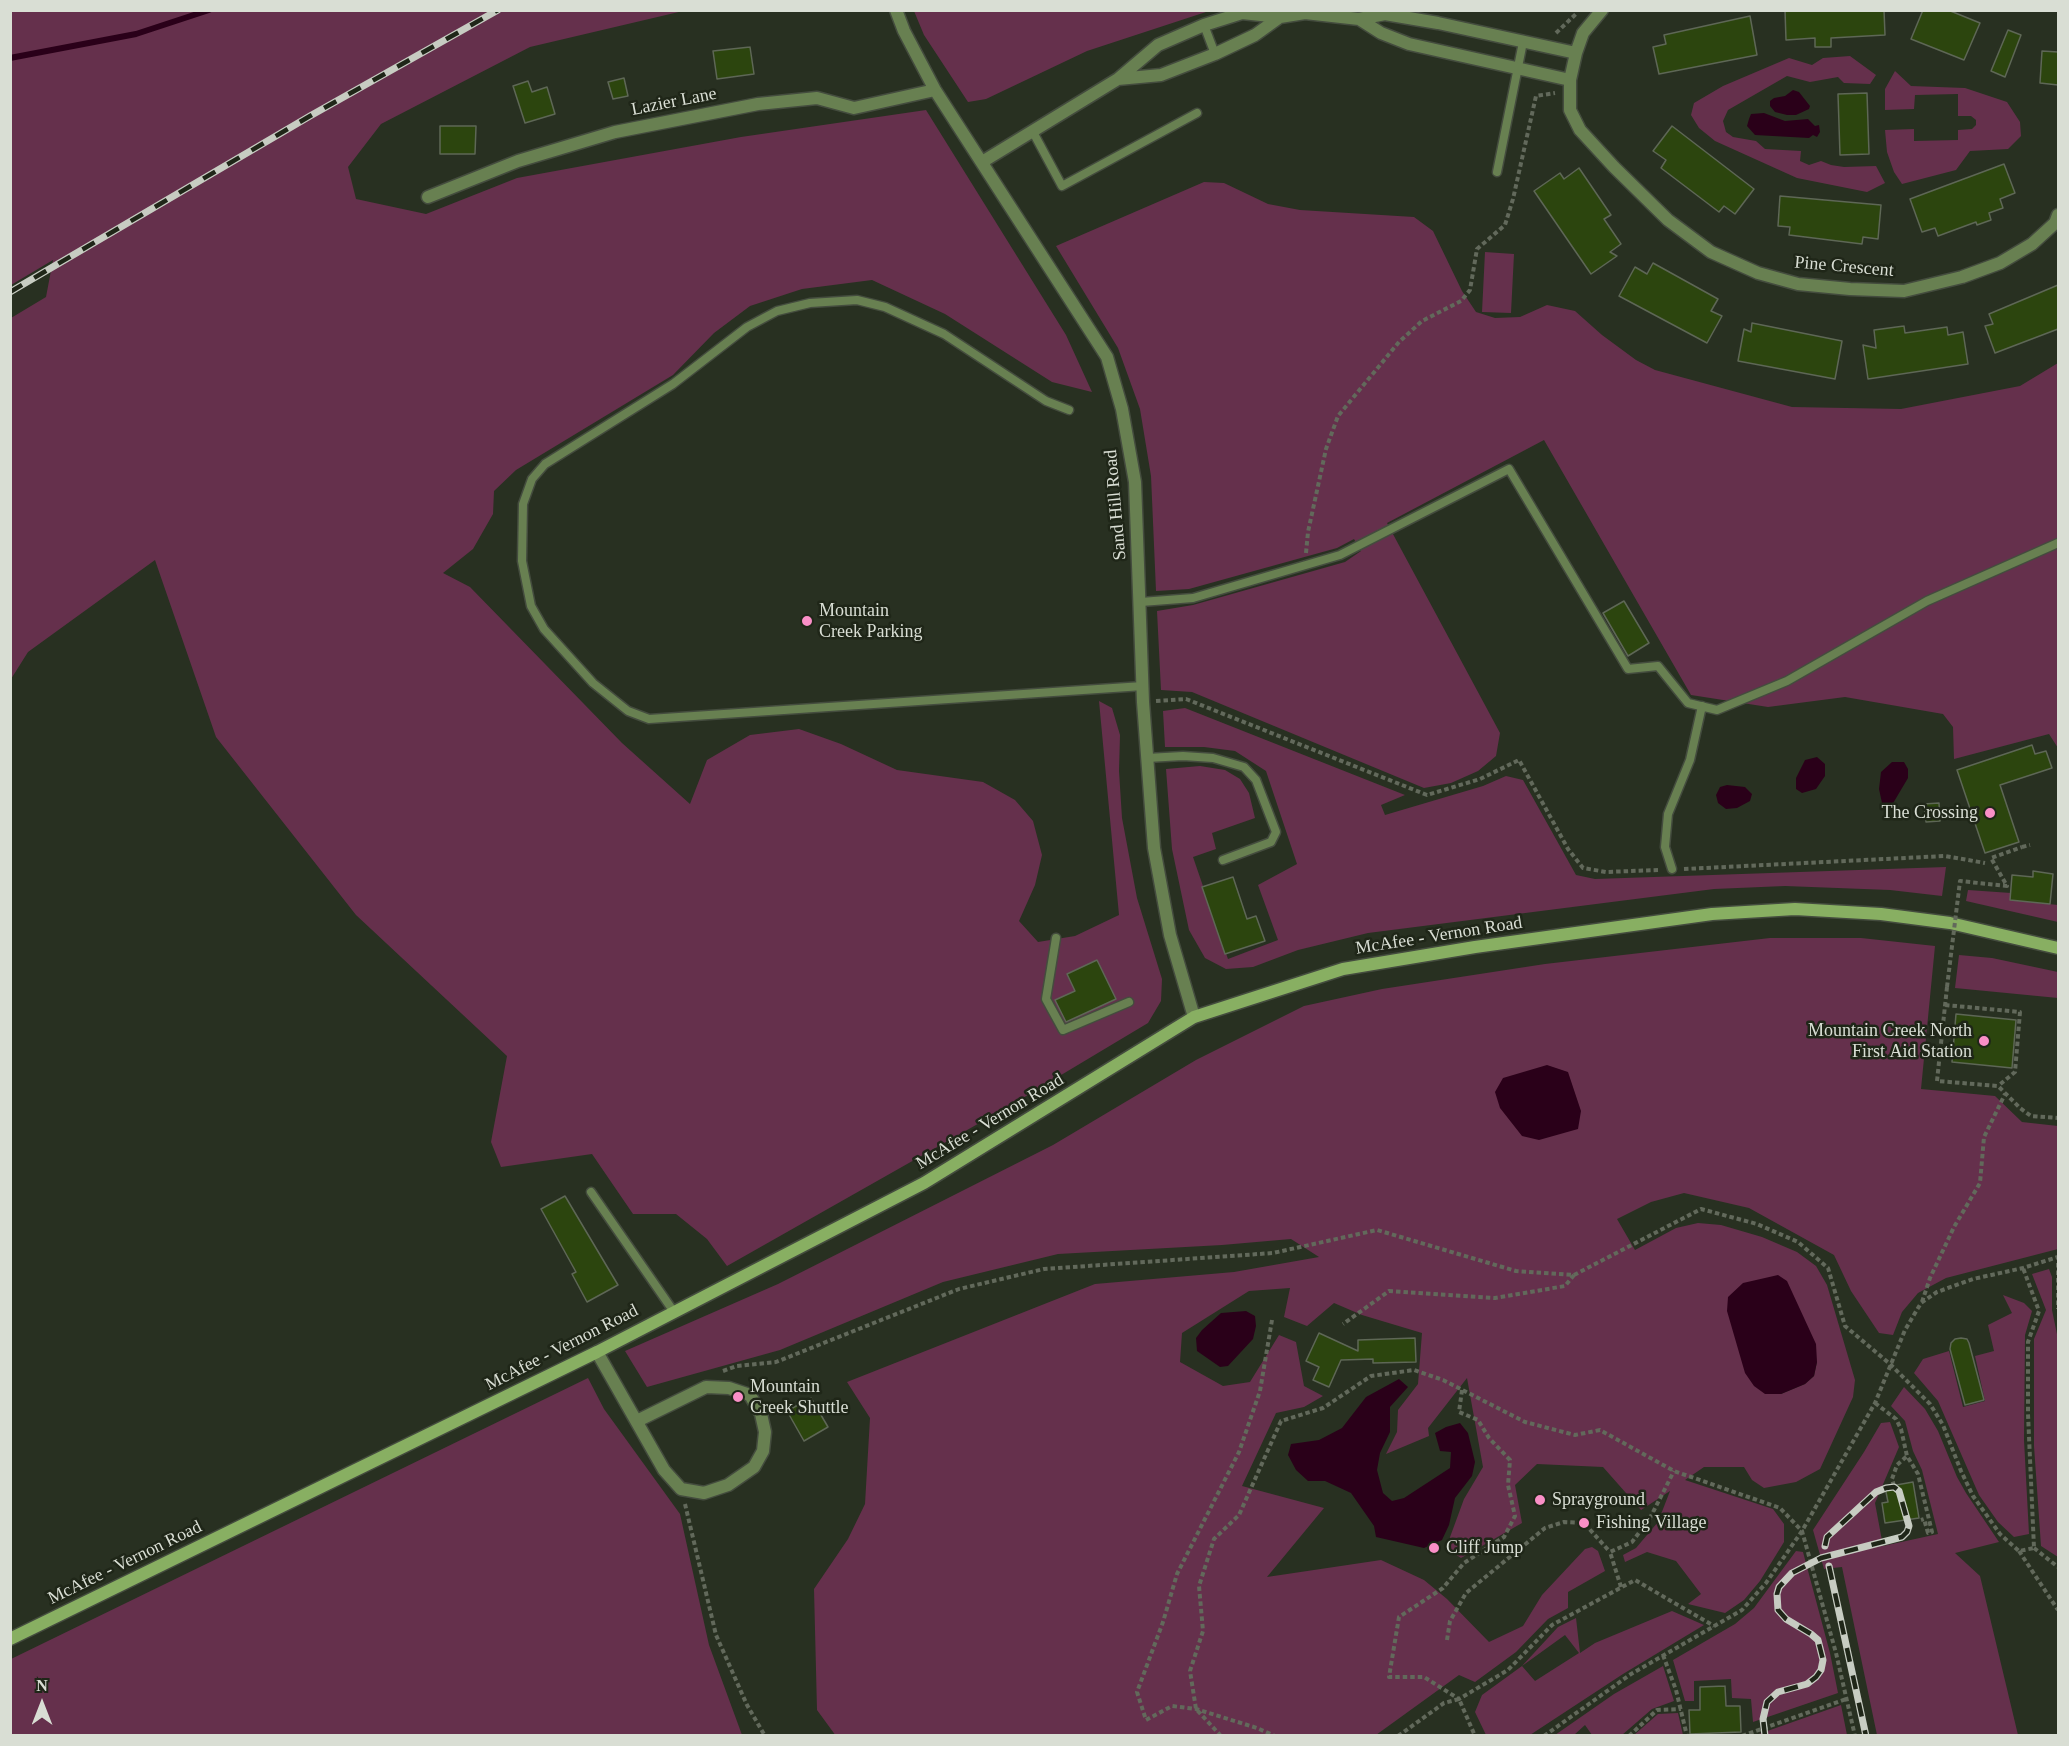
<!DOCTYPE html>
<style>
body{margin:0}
#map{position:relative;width:2069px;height:1746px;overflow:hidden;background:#283021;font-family:Georgia,serif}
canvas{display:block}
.frame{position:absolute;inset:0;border:12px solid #d9ded4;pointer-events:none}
.north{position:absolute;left:12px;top:1674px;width:60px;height:60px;-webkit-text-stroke:4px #1f2618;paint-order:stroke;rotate:0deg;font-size:16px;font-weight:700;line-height:24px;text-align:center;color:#d9ded4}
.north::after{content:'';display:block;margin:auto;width:21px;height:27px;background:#d9ded4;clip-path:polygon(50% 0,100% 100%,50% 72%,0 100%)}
</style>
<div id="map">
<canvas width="2069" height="1746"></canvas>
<div class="frame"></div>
<div class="north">N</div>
</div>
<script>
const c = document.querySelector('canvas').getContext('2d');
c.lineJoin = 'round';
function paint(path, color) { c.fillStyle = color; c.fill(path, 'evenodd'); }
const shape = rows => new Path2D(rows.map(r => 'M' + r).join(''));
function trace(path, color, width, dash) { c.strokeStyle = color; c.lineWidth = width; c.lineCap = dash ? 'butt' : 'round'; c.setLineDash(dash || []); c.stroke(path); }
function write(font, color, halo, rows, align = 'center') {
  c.font = font + ' Georgia,serif'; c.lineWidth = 5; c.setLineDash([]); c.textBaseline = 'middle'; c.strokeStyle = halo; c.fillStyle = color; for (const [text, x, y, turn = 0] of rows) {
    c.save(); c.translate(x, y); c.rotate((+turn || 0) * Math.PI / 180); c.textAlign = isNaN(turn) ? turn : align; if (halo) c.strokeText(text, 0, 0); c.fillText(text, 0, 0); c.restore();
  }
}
paint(shape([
 [10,11,683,11,530,47,381,124,348,167,356,199,426,214,517,178,741,137,926,110,1066,335,1092,392,1052,382,945,314,872,280,802,289,750,306,714,333,673,375,516,470,494,491,493,514,473,549,443,573,470,587,622,743,690,804,707,760,750,735,799,729,841,744,897,770,983,782,1015,800,1033,821,1042,855,1035,885,1019,921,1038,942,1075,936,1119,915,1099,701,1112,708,1120,735,1119,771,1122,818,1137,898,1162,979,1161,1001,1148,1023,1006,1108,727,1266,707,1239,676,1214,633,1214,592,1154,501,1167,491,1142,507,1056,356,915,216,737,155,560,28,652,11,679,11,318,46,297,53,260,11,285],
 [914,11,1209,11,1087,51,986,99,968,102,924,35],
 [1850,56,1876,75,1870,84,1844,83,1838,77,1810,82,1787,76,1728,110,1723,121,1726,132,1733,137,1756,141,1765,149,1801,151,1800,161,1809,165,1821,161,1831,165,1844,167,1876,166,1885,183,1867,192,1797,178,1715,141,1699,128,1691,115,1694,103,1723,86,1789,58,1812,65,1823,58],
 [1895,71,1911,86,1965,88,2007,102,2020,122,2021,136,2008,149,1970,151,1956,170,1902,184,1894,172,1887,152,1885,130,1914,129,1914,141,1958,140,1958,130,1972,129,1976,125,1976,120,1971,116,1958,116,1958,94,1915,95,1914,109,1885,110,1885,89],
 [1204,182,1224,183,1268,204,1300,210,1414,217,1433,231,1462,291,1476,312,1495,318,1520,317,1547,305,1575,311,1602,335,1636,360,1655,370,1792,407,1901,409,2020,386,2058,363,2058,748,2049,734,1954,759,1953,727,1943,714,1845,697,1768,707,1691,695,1544,440,1387,523,1500,733,1496,756,1478,771,1451,783,1424,788,1192,692,1161,690,1157,611,1193,605,1345,562,1361,551,1354,539,1337,548,1189,589,1156,591,1151,476,1140,409,1118,348,1056,246],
 [1485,252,1514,254,1511,313,1482,312],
 [1185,708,1405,795,1381,805,1385,815,1483,786,1506,776,1523,780,1576,875,1595,879,1946,867,1942,896,1890,890,1785,886,1714,889,1368,933,1298,950,1253,967,1226,969,1205,958,1189,930,1172,849,1166,769,1200,766,1225,770,1240,779,1249,793,1255,818,1212,833,1216,849,1193,857,1228,959,1278,940,1258,885,1297,864,1266,771,1235,751,1204,747,1165,747,1163,711],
 [1968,890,2011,893,2011,900,2058,905,2058,922,1966,901],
 [1770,938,1861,938,1935,946,1921,1089,1995,1096,2022,1122,2058,1126,2058,1249,1946,1278,1918,1293,1902,1312,1893,1335,1879,1333,1851,1291,1834,1255,1749,1208,1684,1193,1651,1202,1617,1219,1635,1250,1676,1228,1698,1223,1721,1225,1762,1237,1797,1252,1816,1266,1827,1285,1855,1380,1853,1397,1820,1469,1796,1482,1764,1488,1752,1480,1744,1467,1704,1467,1685,1480,1773,1509,1784,1524,1784,1542,1760,1581,1744,1600,1725,1613,1688,1604,1701,1594,1676,1561,1647,1552,1625,1562,1623,1555,1636,1548,1658,1522,1670,1491,1641,1510,1603,1467,1537,1464,1515,1485,1522,1523,1461,1558,1446,1548,1464,1499,1483,1467,1467,1378,1428,1428,1429,1436,1386,1454,1397,1432,1398,1410,1418,1384,1422,1333,1362,1315,1334,1303,1307,1326,1284,1317,1290,1288,1249,1291,1182,1333,1180,1362,1223,1386,1250,1382,1279,1335,1296,1342,1304,1386,1323,1396,1304,1407,1276,1413,1242,1486,1324,1508,1267,1577,1381,1560,1424,1580,1447,1599,1489,1642,1523,1626,1542,1595,1585,1549,1592,1547,1598,1551,1605,1571,1568,1592,1568,1608,1548,1619,1516,1652,1475,1682,1459,1675,1376,1735,836,1736,817,1710,814,1589,848,1539,865,1504,870,1418,847,1382,1095,1284,1234,1272,1319,1257,1291,1239,1222,1245,1058,1254,943,1282,780,1350,647,1387,625,1351,778,1284,1053,1145,1196,1060,1304,1006,1382,989,1545,964],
 [1817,1362,1814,1376,1805,1384,1781,1394,1765,1394],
 [1959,955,1992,958,2058,972,2058,998,1955,988],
 [2049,1269,2052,1277,2052,1310,2058,1339,2058,1557,2041,1546,2034,1446,2034,1339,2046,1310,2032,1274],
 [2003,1295,2024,1303,2032,1311,2025,1335,2024,1440,2029,1534,2014,1537,1998,1522,1979,1495,1938,1401,1914,1373,1923,1359,1949,1351,1963,1407,1985,1401,1975,1356,1994,1351,1988,1325,2012,1313],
 [588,1378,604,1409,680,1514,709,1645,742,1735,11,1735,11,1659],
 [1904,1387,1925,1409,1938,1431,1957,1477,1966,1493,1999,1542,1955,1553,1980,1576,2018,1735,1877,1735,1842,1567,1824,1569,1813,1530,1864,1452,1881,1423,1890,1422,1899,1447,1875,1503,1883,1546,1938,1534,1922,1470,1913,1451,1905,1421,1891,1406],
 [1796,1551,1803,1552,1830,1653,1838,1693,1753,1722,1751,1699,1732,1698,1731,1679,1694,1681,1694,1701,1685,1701,1673,1660,1735,1624,1754,1608],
 [1672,1611,1704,1625,1623,1674,1530,1735,1486,1735,1475,1712,1482,1695,1522,1666,1558,1627,1576,1618,1580,1653,1595,1643],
 [1565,1635,1579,1653,1535,1681,1522,1666],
 [1663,1666,1674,1701,1652,1709,1622,1735,1592,1735,1585,1725,1574,1735,1555,1735,1614,1694],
 [1841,1705,1847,1735,1756,1735],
 [1678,1713,1683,1735,1634,1735,1658,1714]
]), '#65304c');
paint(shape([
 [1793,90,1799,92,1810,106,1809,109,1796,115,1787,115,1775,112,1770,106,1770,101,1774,98,1785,96],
 [1764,113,1785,121,1808,119,1815,126,1819,125,1820,132,1817,137,1813,135,1809,138,1755,135,1747,126,1749,119,1751,114],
 [1817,757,1825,764,1825,776,1816,789,1802,793,1796,789,1796,778,1805,760],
 [1892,762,1904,762,1908,769,1908,778,1892,805,1882,803,1879,789,1881,772],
 [1727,785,1745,787,1752,794,1750,801,1737,808,1726,809,1718,803,1716,795,1720,787],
 [1547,1065,1568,1072,1581,1111,1578,1129,1539,1140,1522,1136,1500,1108,1495,1092,1503,1078],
 [1778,1275,1787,1281,1816,1344,1817,1362,1814,1376,1805,1384,1781,1394,1765,1394,1754,1386,1745,1373,1727,1311,1728,1297,1743,1283],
 [1246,1311,1255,1316,1256,1326,1253,1339,1228,1366,1220,1367,1197,1351,1196,1338,1202,1330,1221,1313],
 [1399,1379,1408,1387,1390,1407,1390,1432,1380,1453,1377,1470,1383,1493,1392,1501,1404,1498,1450,1468,1451,1452,1440,1451,1435,1433,1446,1427,1460,1423,1468,1433,1475,1462,1472,1476,1455,1498,1449,1525,1442,1540,1424,1548,1376,1537,1374,1526,1351,1493,1325,1481,1308,1481,1296,1470,1288,1455,1291,1444,1319,1440,1342,1428,1366,1397]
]), '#2a0019');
trace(shape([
 [10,58,136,34,209,10]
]), '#2a0019', 6);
const building = shape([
 [1785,10,1884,10,1885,35,1831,38,1831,47,1815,47,1815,38,1786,40,1785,10],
 [1923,10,1948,10,1980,23,1964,60,1911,39,1923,10],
 [1750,16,1757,55,1659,74,1653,47,1666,44,1664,35,1750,16],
 [2008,30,2021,35,2005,77,1991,71,2008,30],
 [750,47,754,74,717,79,713,51,750,47],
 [2042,51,2058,52,2058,85,2040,83,2042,51],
 [624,78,628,96,613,99,608,82,624,78],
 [528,81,532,92,547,87,555,114,525,123,513,86,528,81],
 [1867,93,1869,154,1840,155,1838,94,1867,93],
 [440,126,476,126,475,154,440,154,440,126],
 [1672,126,1754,189,1735,214,1724,206,1719,212,1661,168,1666,160,1653,151,1672,126],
 [2004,164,2015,193,2000,199,2003,208,1989,213,1991,220,1977,225,1976,222,1938,236,1935,228,1922,232,1910,199,2004,164],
 [1579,168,1611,215,1604,219,1621,244,1610,252,1617,256,1591,274,1534,191,1560,173,1564,179,1579,168],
 [1780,196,1881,205,1878,239,1863,237,1862,244,1789,235,1790,227,1778,226,1780,196],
 [1653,263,1718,299,1711,311,1722,316,1707,343,1619,296,1635,267,1647,274,1653,263],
 [2058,285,2058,329,1995,353,1985,326,1993,324,1989,314,2058,285],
 [1752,323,1842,341,1835,379,1738,361,1744,329,1751,332,1752,323],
 [1904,326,1905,333,1947,327,1948,335,1963,332,1968,364,1868,379,1863,345,1876,348,1874,330,1904,326],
 [1624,601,1649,643,1628,656,1603,613,1624,601],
 [2032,745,2035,754,2046,751,2052,768,2000,785,2019,842,1985,853,1957,770,2032,745],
 [1939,803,1940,821,1926,822,1924,804,1939,803],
 [2033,871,2053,874,2050,904,2010,900,2012,875,2033,877,2033,871],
 [1233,877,1247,919,1256,916,1265,941,1225,954,1202,887,1233,877],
 [1097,960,1116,999,1066,1022,1055,1000,1075,991,1067,974,1097,960],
 [1956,1014,2016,1020,2012,1068,1952,1062,1956,1014],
 [565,1196,618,1285,587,1302,572,1274,576,1272,541,1209,565,1196],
 [1319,1333,1358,1351,1358,1340,1415,1338,1416,1362,1373,1363,1373,1359,1341,1360,1329,1387,1313,1380,1319,1367,1306,1361,1319,1333],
 [1961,1338,1967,1339,1969,1343,1984,1400,1965,1405,1950,1349,1951,1343,1955,1339,1961,1338],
 [811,1398,828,1427,804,1441,787,1411,811,1398],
 [1913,1482,1919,1518,1885,1523,1882,1503,1888,1502,1885,1487,1913,1482],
 [1725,1686,1726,1706,1740,1706,1741,1732,1690,1734,1689,1710,1700,1710,1700,1687,1725,1686]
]);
paint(building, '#2c450e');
trace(building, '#5e6756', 1.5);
const service = shape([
 [1204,25,1215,54],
 [1033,132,1062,186,1197,113],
 [1497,172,1523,42],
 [1069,410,1046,401,944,334,885,307,857,300,810,303,777,311,747,327,673,384,545,464,532,479,523,504,522,561,531,606,544,629,593,683,628,711,649,719,1143,686],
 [1141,602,1193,598,1340,555,1509,469,1628,669,1658,666,1688,703,1717,710,1787,681,1927,601,2058,543],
 [1147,758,1183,756,1213,758,1244,767,1256,780,1276,832,1271,842,1223,860],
 [1672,869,1665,847,1668,814,1690,760,1702,706],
 [1056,938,1046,999,1063,1030,1129,1002],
 [591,1192,674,1312]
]);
const minor = shape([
 [896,10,904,31,935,90,1107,357,1122,409,1135,482,1143,702,1154,848,1170,935,1194,1017],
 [1602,10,1583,33,1576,53,1570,80,1570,110,1580,130,1614,167,1668,220,1711,252,1758,273,1798,284,1850,289,1904,291,1962,277,2000,263,2032,244,2055,223,2058,215],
 [1359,19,1381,33,1409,44,1570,80],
 [1118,79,1161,75,1215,54,1255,35,1280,17],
 [982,162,1118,79,1158,45,1204,25,1242,13,1280,17,1305,13,1359,19,1385,14,1438,23,1576,53],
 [428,197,518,161,615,132,758,104,817,98,854,108,935,90],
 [597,1352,664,1470,681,1489,704,1493,728,1485,754,1467,763,1451,765,1432,761,1414,750,1395,729,1388,706,1387,637,1421]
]);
const secondary = shape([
 [10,1639,597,1352,924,1183,1194,1017,1343,969,1475,947,1712,914,1795,909,1881,914,1950,923,2058,948]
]);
trace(service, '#444c3e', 11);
trace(minor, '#444c3e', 15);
trace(secondary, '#444c3e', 15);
trace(shape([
 [1556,33,1577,13],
 [1306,553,1308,532,1326,449,1338,416,1399,342,1422,321,1461,301,1470,290,1477,249,1505,225,1513,199,1536,96,1555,93],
 [1156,701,1186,699,1427,795,1480,779,1519,760,1568,849,1583,868,1606,872,1658,870],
 [2022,847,2030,845],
 [1684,869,1945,856,1985,863],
 [1947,987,1937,1081,1998,1086,2020,1108,2031,1116,2058,1118],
 [1945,1005,2020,1012,2015,1072,1998,1086],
 [2058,1263,2058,1309],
 [1574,1275,1701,1209,1757,1224,1798,1242,1828,1268,1845,1326,1890,1364,1930,1404,1943,1425,1961,1471,1973,1496,2000,1534,2019,1551,2034,1548,2028,1414,2028,1342,2039,1311,2023,1268],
 [1922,1302,1930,1278,1954,1227,1980,1183,1984,1137,2005,1094],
 [1272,1320,1260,1391,1239,1452,1177,1574,1163,1622,1137,1692,1146,1720,1172,1706,1196,1709,1257,1728,1275,1736],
 [723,1371,737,1366,776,1362,959,1289,1044,1269,1273,1253,1377,1230,1516,1271,1574,1275,1565,1286,1495,1298,1389,1291,1343,1324],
 [1462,1390,1459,1412,1478,1420,1489,1438,1510,1460,1508,1485,1515,1516,1504,1537,1464,1563,1443,1588,1399,1617,1389,1677,1424,1677,1459,1699,1508,1670,1552,1625,1635,1580,1714,1626],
 [1875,1403,1896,1419,1901,1429,1907,1456,1918,1474,1932,1532,1928,1533,1924,1519,1921,1520],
 [1894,1486,1892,1479,1897,1465,1907,1456],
 [685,1504,716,1635,747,1705,765,1736],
 [2034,1548,2058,1567],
 [2019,1551,2058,1610],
 [1621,1587,1610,1552,1632,1542,1650,1518,1674,1471],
 [1447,1640,1450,1621,1466,1593,1545,1528,1564,1522,1584,1523,1610,1552],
 [1663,1655,1676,1690,1687,1736],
 [1221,1736,1196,1709,1190,1671,1203,1631,1199,1586,1214,1539,1239,1515,1281,1421,1323,1408,1371,1376,1414,1370,1443,1380,1525,1422,1575,1435,1600,1430,1674,1471,1780,1508,1802,1531,1836,1653,1855,1736],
 [1398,1736,1444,1703,1459,1699,1475,1736],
 [1544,1736,1631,1674,1742,1610,1766,1583,1802,1531,1875,1403,1905,1330,1921,1303,1937,1292,1973,1279,2023,1268,2058,1257],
 [1629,1736,1657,1710,1681,1709],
 [1742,1736,1846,1699]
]), '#62695b', 4, [4.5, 3]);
trace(service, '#688051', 8);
trace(minor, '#688051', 12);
trace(secondary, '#88af62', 12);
const rail = shape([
 [10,292,310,116,498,10],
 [1829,1566,1866,1736],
 [1765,1736,1763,1719,1767,1702,1778,1692,1807,1684,1816,1677,1821,1670,1823,1660,1818,1640,1811,1634,1786,1619,1778,1610,1777,1594,1779,1587,1792,1573,1821,1558,1902,1537,1907,1532,1909,1526,1899,1491,1894,1487,1886,1488,1876,1492,1827,1537,1825,1546]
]);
trace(rail, '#c7ccc2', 7);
trace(rail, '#1f2618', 4.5, [14]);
trace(shape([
 [1947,987,1960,881,2007,886,1991,858,2022,847]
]), '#62695b', 4, [4.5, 3]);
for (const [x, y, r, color] of [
 [807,621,6,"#fa8fc7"],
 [1990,813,6,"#fa8fc7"],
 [1984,1041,6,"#fa8fc7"],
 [738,1397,6,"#fa8fc7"],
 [1540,1500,6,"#fa8fc7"],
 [1584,1523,6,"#fa8fc7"],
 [1434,1548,6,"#fa8fc7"]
]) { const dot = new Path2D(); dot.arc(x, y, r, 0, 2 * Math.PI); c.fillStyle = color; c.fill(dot); trace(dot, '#1f2618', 2); }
write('18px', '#d9ded4', '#1f2618', [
 ["Lazier Lane",674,102,-11],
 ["Pine Crescent",1844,267,5],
 ["Sand Hill Road",1116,505,-95],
 ["McAfee - Vernon Road",1439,936,-9],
 ["McAfee - Vernon Road",990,1122,-31],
 ["McAfee - Vernon Road",562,1348,-27],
 ["McAfee - Vernon Road",125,1563,-26]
]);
write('18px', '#d9ded4', '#1f2618', [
 ["Mountain",819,611],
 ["Creek Parking",819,632],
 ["The Crossing",1978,813,"right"],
 ["Mountain Creek North",1972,1031,"right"],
 ["First Aid Station",1972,1052,"right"],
 ["Mountain",750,1387],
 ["Creek Shuttle",750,1408],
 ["Sprayground",1552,1500],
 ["Fishing Village",1596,1523],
 ["Cliff Jump",1446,1548]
], 'left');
</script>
